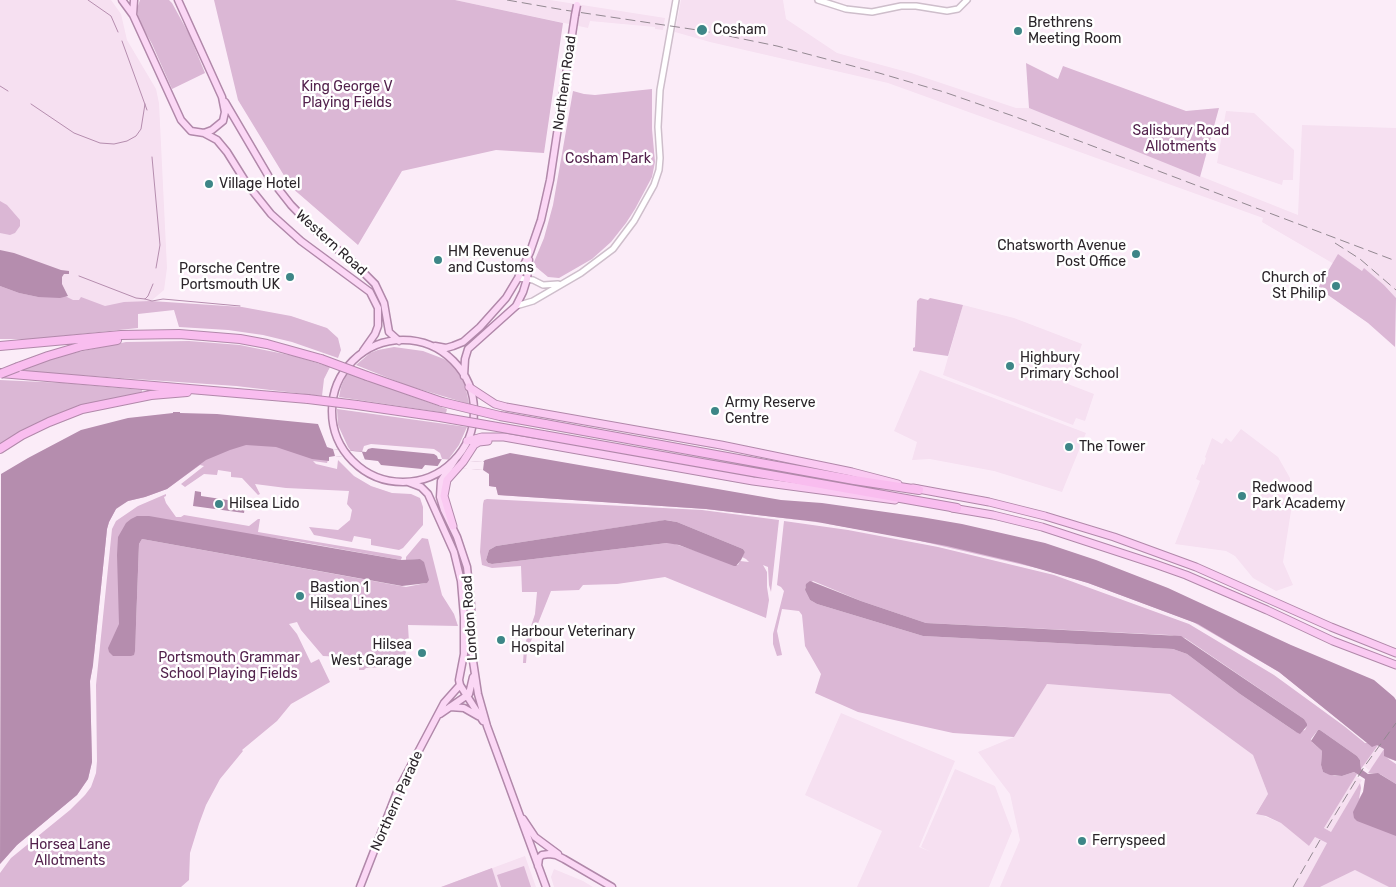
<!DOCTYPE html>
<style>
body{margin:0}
canvas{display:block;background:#fbecf8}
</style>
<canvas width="1396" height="887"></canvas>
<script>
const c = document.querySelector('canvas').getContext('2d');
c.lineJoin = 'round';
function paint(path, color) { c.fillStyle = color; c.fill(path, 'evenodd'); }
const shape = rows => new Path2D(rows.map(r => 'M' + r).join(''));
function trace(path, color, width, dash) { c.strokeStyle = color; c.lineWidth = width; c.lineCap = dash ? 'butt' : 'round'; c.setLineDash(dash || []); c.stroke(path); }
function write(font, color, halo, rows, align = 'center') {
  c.font = font + ' Rubik,sans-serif'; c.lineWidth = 5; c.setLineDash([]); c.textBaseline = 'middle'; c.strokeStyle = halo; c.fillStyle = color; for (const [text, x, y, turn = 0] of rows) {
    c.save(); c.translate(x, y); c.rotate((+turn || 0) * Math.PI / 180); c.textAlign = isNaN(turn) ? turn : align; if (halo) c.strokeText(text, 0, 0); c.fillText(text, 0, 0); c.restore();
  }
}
paint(shape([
 [0,0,111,0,121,14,127,40,156,89,159,103,167,268,164,290,151,301,105,313,0,324],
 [455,0,550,0,665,18,663,30,655,29,655,27,590,21,588,28],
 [681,0,783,0,786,19,837,53,911,73,1016,108,1029,108,1298,215,1302,125,1396,128,1396,298,1384,285,1364,269,1362,271,1339,255,1334,264,1262,222,1263,218,888,83,710,42,675,32],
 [1226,111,1254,113,1294,150,1293,180,1283,180,1282,185,1217,163],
 [963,305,1014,318,1082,344,1068,384,1094,394,1085,421,1076,418,1073,425,943,375],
 [920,370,1086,433,1062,492,994,471,930,459,912,460,917,442,894,431],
 [1241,429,1278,457,1290,478,1291,511,1283,562,1293,585,1276,591,1253,578,1235,556,1226,551,1175,544,1200,481,1196,479,1202,464,1204,465,1206,458,1205,457,1212,438,1222,444,1226,438,1231,442],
 [1047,684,1170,694,1253,755,1268,794,1256,813,1281,823,1309,846,1315,837,1327,843,1303,887,1000,887,1020,840,1010,794,978,752,1014,737],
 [841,713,955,761,919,847,931,852,921,847,955,769,995,786,1012,831,989,887,857,887,882,831,805,795],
 [1377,745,1384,749,1372,768,1369,770,1363,765],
 [1355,776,1362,780,1331,832,1324,828],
 [525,856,536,887,441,887],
 [554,869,583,881,593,887,554,887,551,877],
 [1355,870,1389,887,1320,887]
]), '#f6e0f1');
paint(shape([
 [140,0,169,0,172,3,189,34,205,73,172,89,152,44,138,19,137,9],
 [214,0,455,0,563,23,544,153,496,150,402,171,358,245,291,187,238,100],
 [1026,63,1058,79,1063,66,1186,111,1219,108,1200,177,1029,108],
 [652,89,652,129,655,162,652,177,635,209,626,223,611,242,592,259,559,278,548,277,536,267,534,262,544,238,553,205,573,91,584,94,595,95],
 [0,201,7,205,20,220,20,226,15,233,10,235,0,233],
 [1338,254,1362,271,1364,268,1384,285,1396,298,1395,347,1368,323,1318,288],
 [0,286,19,293,38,297,65,296,73,300,79,300,81,297,105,306,124,302,151,301,242,307,291,316,327,328,338,338,341,350,338,358,292,342,263,335,228,330,179,327,174,310,138,314,138,328,32,339,0,339],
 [920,298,928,300,930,298,963,305,948,356,913,351,913,348,915,347,917,301],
 [189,341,240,345,294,356,330,367,324,379,322,396,236,386,19,371,59,356,126,342],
 [394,347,423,351,444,359,455,367,465,384,469,404,406,385,356,365,370,353,378,350],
 [347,373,447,409,446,413,339,397,341,387],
 [0,380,64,383,142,390,142,393,95,403,53,417,40,422,0,446],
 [337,409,467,427,459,445,448,460,442,459,440,453,434,449,371,444,364,446,362,452,351,451,348,447,338,425],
 [199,426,329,457,327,463,313,461,316,464,337,469,338,460,354,476,371,486,392,493,411,494,420,498,423,507,423,525,403,548,399,550,371,545,371,539,354,536,352,542,314,535,309,527,338,530,350,520,352,510,347,504,349,491,286,488,255,484,260,494,258,495,242,478,231,477,231,472,218,470,217,475,204,474,185,487,181,484,204,466,200,465,167,489,145,497,128,501,117,507,109,522,107,529,94,655,93,655,92,665,93,665,90,681,92,762,88,779,77,795,17,845,0,864,20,603],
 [513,480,959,542,1197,616,1364,727,1396,761,1387,758,1396,764,1396,784,1380,774,1368,773,1384,749,1378,745,1361,769,1360,760,1357,756,1320,730,1318,730,1311,739,1312,742,1322,751,1321,765,1323,772,1335,776,1342,776,1354,772,1357,774,1324,828,1331,832,1360,783,1361,788,1359,799,1363,792,1396,816,1396,887,1389,887,1355,870,1320,887,1303,887,1327,843,1315,837,1309,846,1281,823,1266,816,1256,814,1268,794,1253,755,1170,694,1047,684,1014,737,953,733,858,712,815,693,821,674,805,646,802,615,799,611,782,609,777,631,782,655,777,656,773,644,773,634,784,591,781,587,777,585,784,521,848,530,938,547,1054,575,1189,624,1274,675,1344,726,1365,743,1368,743,1279,672,1193,622,1088,583,1041,569,903,537,817,522,706,509,498,495,496,487,489,486],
 [813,581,861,601,926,623,1169,635,1185,638,1304,719,1307,726,1305,730,1296,732,1240,694,1187,654,1173,649,923,636,817,604,810,600,805,590,805,587],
 [166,494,166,496,164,497,166,503,176,517,181,517,184,515,249,526,258,519,260,519,258,532,400,556,402,557,401,560,296,541,138,519,135,651,139,544,142,539,406,587,426,583,420,559,406,560,406,557,422,538,428,539,442,595,454,614,458,626,408,625,409,643,405,655,388,655,388,667,366,668,364,670,359,670,360,658,323,656,301,630,297,622,289,624,297,634,311,663,319,659,330,682,291,704,277,721,242,750,243,751,220,779,206,805,199,824,190,853,189,880,181,887,0,887,0,873,11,858,70,810,85,795,91,787,96,773,97,761,96,685,112,529,116,521,138,506],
 [487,499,702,510,779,520,771,592,769,585,768,567,763,565,767,572,767,587,769,600,766,618,665,577,617,584,583,585,579,590,551,591,527,651,526,663,523,663,524,647,535,614,537,592,522,592,521,566,492,568,482,565,480,552,483,504,484,500],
 [666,520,677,522,743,549,745,552,742,557,746,559,749,562,740,561,738,565,672,543,667,543,492,564,488,563,486,560,489,550,496,546],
 [524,866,531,887,501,887,497,875],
 [492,868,498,887,441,887]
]), '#dbb7d5');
paint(shape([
 [0,250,14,253,61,270,69,271,69,274,64,274,62,277,62,284,68,296,60,298,38,297,19,293,0,286],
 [173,412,180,412,180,413,217,414,318,424,327,447,333,449,366,452,368,449,372,448,434,454,437,456,438,459,483,462,485,460,510,453,781,500,822,503,921,517,962,524,1045,543,1096,560,1168,588,1291,645,1374,680,1394,697,1396,700,1396,761,1384,756,1384,749,1377,745,1372,747,1279,672,1198,624,1088,583,1019,563,947,546,817,522,706,509,498,495,496,487,489,486,489,474,483,470,425,465,422,469,381,465,378,461,335,456,329,457,329,461,312,459,276,447,246,445,230,450,206,460,167,489,145,497,128,501,116,509,109,522,107,529,93,665,90,681,92,762,88,779,77,795,17,845,0,864,1,474,28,458,81,430,128,418,173,413],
 [195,491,201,492,201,496,241,502,241,498,246,499,244,513,193,506],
 [137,516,149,516,401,560,420,559,424,562,429,580,427,583,402,586,142,539,139,544,135,651,134,655,131,656,113,656,109,652,108,648,119,624,117,555,118,537,126,523,131,519],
 [665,520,677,522,743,549,745,552,741,560,736,566,734,566,679,545,667,543,492,564,488,563,486,560,489,550,496,546],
 [810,581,861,601,926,623,1181,636,1304,719,1307,724,1307,726,1300,734,1296,732,1240,694,1187,654,1173,649,923,636,817,604,810,600,805,590,806,584],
 [1318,730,1320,730,1357,756,1360,760,1361,769,1368,774,1378,773,1396,784,1396,836,1357,821,1354,818,1353,812,1363,792,1365,779,1354,772,1342,776,1330,775,1323,772,1321,765,1322,751,1311,741]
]), '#b58dae');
paint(shape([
 [333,449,362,452,365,460,335,456],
 [442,459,484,462,483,470,437,467]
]), '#fbecf8');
trace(shape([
 [88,0,111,16,118,32],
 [122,41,147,110],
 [0,86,8,91],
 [31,104,74,133,100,143,114,144,127,141,136,136,141,129,145,104],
 [152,157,160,245,156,268],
 [79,276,136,298,145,299,148,296,153,284],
 [145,299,152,301,163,299,240,306]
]), '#b58dae', 1);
const tertiary = shape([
 [818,0,846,9,872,12,901,6,916,6,947,11,958,9,967,0],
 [518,278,533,280,543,285,558,284],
 [516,306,533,301,581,273,613,249,634,221,654,185,659,170,660,158,658,127,660,90,676,0]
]);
const primary = shape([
 [122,0,133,15],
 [134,0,133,15,181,120,191,131,204,133,212,130,223,121,225,112,222,97,178,0],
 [225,102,269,177,291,205,322,237,354,263,375,284,384,303,389,332,399,341],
 [204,133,217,140,227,152,247,184,271,214,301,241,370,292,378,308,378,326,375,334,363,351],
 '332 411a71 71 0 1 1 142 0a71 71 0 1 1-142 0Z',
 [435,346,446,348,453,346,463,342,480,327,506,298,518,278,530,252,541,220,550,180,575,15],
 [464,376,465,359,468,349,516,306,523,292,527,279,529,260],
 [456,458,441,481,440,497,444,510,457,537,467,567,471,605,473,661,478,694,487,726,546,887],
 [408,482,421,487,428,494,454,552,461,581,464,617,464,654,459,680,460,685,483,721],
 [450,707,464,708,478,716],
 [440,714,469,694,473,677],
 [523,819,535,837,558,854],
 [538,866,539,858,542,855,549,854,556,855,564,859,612,887],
 [360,887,397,792,444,703,460,685]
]);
const trunk = shape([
 [469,387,495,404,506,407,721,445,852,472,898,484],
 [467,441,482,437,504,437,753,481,895,500],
 [913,488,989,502,1045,516,1114,537,1196,567,1331,627,1396,653],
 [952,508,993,515,1042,527,1155,564,1186,575,1267,610,1333,641,1396,665],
 [453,526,444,496,447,480,463,462,474,445,479,442,488,441]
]);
const motorway = shape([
 [0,346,121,335,179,334,240,339,267,344,321,359],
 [18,367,48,356,82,346,117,340],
 [0,373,308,399],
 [367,376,442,402],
 [357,405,440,417],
 [545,424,854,480,919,490],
 [543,435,957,508],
 [0,449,22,435,49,422,82,409,151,395,187,392]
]);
trace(tertiary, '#cebecb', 8);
trace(primary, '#b188aa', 9);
trace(trunk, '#b188aa', 9);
trace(motorway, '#b188aa', 10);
trace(tertiary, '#fff', 5);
trace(primary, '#fbd7f5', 6);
trace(trunk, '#facaf2', 7);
trace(motorway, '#f9bdef', 8);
trace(shape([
 [507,0,564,10,704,31,777,46,879,73,944,92,1016,117,1396,261],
 [1335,243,1360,259,1396,290],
 [1327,828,1364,767,1396,723],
 [1293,887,1320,840]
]), '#938891', 1, [10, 5]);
const primaryBridge = shape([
 [575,15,577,5]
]);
const motorwayBridge = shape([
 [321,359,367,376],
 [0,374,18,367],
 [308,399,357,405],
 [442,402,500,416,545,424],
 [440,417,543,435]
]);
trace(primaryBridge, '#b188aa', 9, []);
trace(motorwayBridge, '#b188aa', 10, []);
trace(primaryBridge, '#fbd7f5', 6);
trace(motorwayBridge, '#f9bdef', 8);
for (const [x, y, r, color] of [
 [702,30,6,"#3d8687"],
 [1018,31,5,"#3d8687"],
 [209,184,5,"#3d8687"],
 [1136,254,5,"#3d8687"],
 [438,260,5,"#3d8687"],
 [290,277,5,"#3d8687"],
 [1336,286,5,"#3d8687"],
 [1010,366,5,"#3d8687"],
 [715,411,5,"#3d8687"],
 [1069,447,5,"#3d8687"],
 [1242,496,5,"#3d8687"],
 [219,504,5,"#3d8687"],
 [300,596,5,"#3d8687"],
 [501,640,5,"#3d8687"],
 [422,653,5,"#3d8687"],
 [1082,841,5,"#3d8687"]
]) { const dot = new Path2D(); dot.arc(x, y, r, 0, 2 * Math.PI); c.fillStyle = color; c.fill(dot); trace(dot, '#fff', 2); }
write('14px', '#2b252a', '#fff', [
 ["Brethrens",1028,23],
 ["Meeting Room",1028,39],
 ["Cosham",713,30],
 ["Village Hotel",219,184],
 ["Chatsworth Avenue",1126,246,"right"],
 ["Post Office",1126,262,"right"],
 ["HM Revenue",448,252],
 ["and Customs",448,268],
 ["Porsche Centre",280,269,"right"],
 ["Portsmouth UK",280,285,"right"],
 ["Church of",1326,278,"right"],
 ["St Philip",1326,294,"right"],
 ["Highbury",1020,358],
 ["Primary School",1020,374],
 ["Army Reserve",725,403],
 ["Centre",725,419],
 ["The Tower",1079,447],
 ["Redwood",1252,488],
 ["Park Academy",1252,504],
 ["Hilsea Lido",229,504],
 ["Bastion 1",310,588],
 ["Hilsea Lines",310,604],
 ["Harbour Veterinary",511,632],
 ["Hospital",511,648],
 ["Hilsea",412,645,"right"],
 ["West Garage",412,661,"right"],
 ["Ferryspeed",1092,841]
], 'left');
write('14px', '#2b252a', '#fff', [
 ["Northern Road",565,83,-82],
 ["Western Road",331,243,42],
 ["London Road",470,618,-94],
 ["Northern Parade",397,801,-66]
]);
write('14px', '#53224d', '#fff', [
 ["King George V",347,87],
 ["Playing Fields",347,103],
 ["Salisbury Road",1181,131],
 ["Allotments",1181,147],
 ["Cosham Park",608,159],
 ["Portsmouth Grammar",229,658],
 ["School Playing Fields",229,674],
 ["Horsea Lane",70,845],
 ["Allotments",70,861]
]);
</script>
